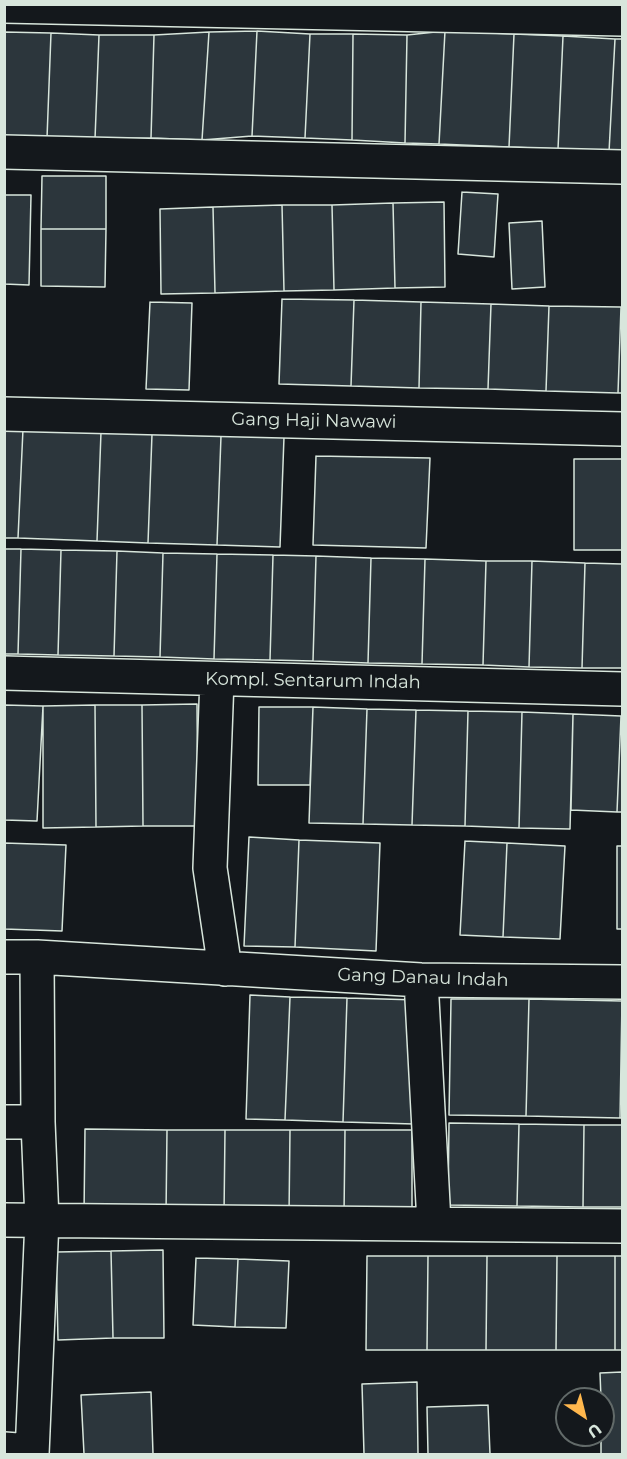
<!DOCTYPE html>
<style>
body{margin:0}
#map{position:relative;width:627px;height:1459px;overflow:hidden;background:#14181c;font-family:Montserrat,sans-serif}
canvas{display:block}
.frame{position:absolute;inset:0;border:6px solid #d8e6dc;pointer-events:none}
.north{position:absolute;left:555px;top:1387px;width:60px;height:60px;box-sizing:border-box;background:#14181c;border:2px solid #626a69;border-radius:50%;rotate:145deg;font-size:16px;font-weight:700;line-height:24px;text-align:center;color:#d8e6dc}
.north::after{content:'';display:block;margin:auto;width:21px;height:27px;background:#ffb74d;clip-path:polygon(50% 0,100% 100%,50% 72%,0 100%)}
</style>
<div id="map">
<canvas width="627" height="1459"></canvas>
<div class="frame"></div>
<div class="north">U</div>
</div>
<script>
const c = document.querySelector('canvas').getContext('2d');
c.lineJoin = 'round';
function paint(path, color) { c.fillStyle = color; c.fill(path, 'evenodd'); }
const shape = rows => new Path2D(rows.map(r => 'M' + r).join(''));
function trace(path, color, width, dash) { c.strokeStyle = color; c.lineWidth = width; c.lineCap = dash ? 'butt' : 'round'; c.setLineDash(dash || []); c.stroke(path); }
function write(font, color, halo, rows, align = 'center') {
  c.font = font + ' Montserrat,sans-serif'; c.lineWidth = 4.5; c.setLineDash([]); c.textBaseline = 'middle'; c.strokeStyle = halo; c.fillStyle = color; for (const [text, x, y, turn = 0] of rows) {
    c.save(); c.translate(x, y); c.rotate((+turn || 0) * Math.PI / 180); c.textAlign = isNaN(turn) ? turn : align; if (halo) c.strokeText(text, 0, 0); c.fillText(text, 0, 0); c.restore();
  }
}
const building = shape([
 [257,31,252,136,202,140,209,32,257,31],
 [257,31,310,34,305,138,252,136,257,31],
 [445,31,439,144,405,143,407,35,445,31],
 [445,31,514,34,509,147,439,144,445,31],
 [4,32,51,33,47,138,4,137,4,32],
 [209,32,202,140,151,138,154,35,209,32],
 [51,33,99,35,95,139,47,138,51,33],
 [310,34,353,34,352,140,305,138,310,34],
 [353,34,407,35,405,143,352,140,353,34],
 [514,34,563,36,558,149,509,147,514,34],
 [99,35,154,35,151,138,95,139,99,35],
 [563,36,615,39,609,152,558,149,563,36],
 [615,39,622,39,622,152,609,152,615,39],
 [42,176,106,176,106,229,41,229,42,176],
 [462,192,498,194,494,257,458,254,462,192],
 [4,195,31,195,29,285,4,284,4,195],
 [444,202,445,287,395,288,393,203,444,202],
 [393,203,395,288,334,290,332,205,393,203],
 [282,205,284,291,215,293,213,207,282,205],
 [282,205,332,205,334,290,284,291,282,205],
 [213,207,215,293,161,294,160,209,213,207],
 [542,221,545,287,512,289,509,223,542,221],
 [41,229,106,229,105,287,41,286,41,229],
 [282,299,354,300,351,386,279,384,282,299],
 [354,300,421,302,419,388,351,386,354,300],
 [150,302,192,303,189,390,146,389,150,302],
 [421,302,491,304,488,389,419,388,421,302],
 [491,304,549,306,546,391,488,389,491,304],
 [549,306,621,307,618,393,546,391,549,306],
 [621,307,622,307,622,393,618,393,621,307],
 [4,428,23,429,18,538,4,538,4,428],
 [23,429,101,432,97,541,18,538,23,429],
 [101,432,152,434,148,543,97,541,101,432],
 [152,434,221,436,217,545,148,543,152,434],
 [221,436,284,437,280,547,217,545,221,436],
 [316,456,430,458,426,548,313,545,316,456],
 [574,459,622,459,622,550,574,550,574,459],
 [4,549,21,549,18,654,4,654,4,549],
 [21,549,61,550,58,655,18,654,21,549],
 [61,550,117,551,114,656,58,655,61,550],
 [117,551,163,553,160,657,114,656,117,551],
 [163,553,217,554,214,659,160,657,163,553],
 [217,554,273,555,270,660,214,659,217,554],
 [273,555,316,556,313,661,270,660,273,555],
 [316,556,371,558,368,663,313,661,316,556],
 [371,558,425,559,422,664,368,663,371,558],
 [425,559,486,561,483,665,422,664,425,559],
 [486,561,532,561,529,667,483,665,486,561],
 [532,561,585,563,582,668,529,667,532,561],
 [585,563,622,564,622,668,582,668,585,563],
 [197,704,198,826,143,826,142,705,197,704],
 [4,705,43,706,37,821,4,820,4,705],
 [95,705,96,827,43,828,43,706,95,705],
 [95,705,142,705,143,826,96,827,95,705],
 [259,707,313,707,310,785,258,785,259,707],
 [313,707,367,709,363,824,309,823,313,707],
 [367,709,416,710,412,825,363,824,367,709],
 [416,710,468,711,465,826,412,825,416,710],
 [468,711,522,712,519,828,465,826,468,711],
 [522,712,573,714,570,829,519,828,522,712],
 [573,714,621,716,617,812,571,810,573,714],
 [621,716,622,716,622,812,617,812,621,716],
 [249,837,299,840,295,947,244,946,249,837],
 [299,840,380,843,376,951,295,947,299,840],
 [465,841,507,843,503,937,460,935,465,841],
 [4,843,66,845,62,931,4,929,4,843],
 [507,843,565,846,560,939,503,937,507,843],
 [617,846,622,846,622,929,617,929,617,846],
 [250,995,290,997,285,1120,246,1119,250,995],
 [290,997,347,998,343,1122,285,1120,290,997],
 [347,998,418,1000,414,1124,343,1122,347,998],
 [451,999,529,999,526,1116,449,1115,451,999],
 [529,999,622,1001,620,1118,526,1116,529,999],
 [622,1001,622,1118,620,1118,622,1001],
 [449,1123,519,1124,517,1206,448,1205,449,1123],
 [519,1124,584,1125,583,1207,517,1206,519,1124],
 [584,1125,622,1125,622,1207,583,1207,584,1125],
 [85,1129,167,1130,166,1215,84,1214,85,1129],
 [167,1130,225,1130,224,1215,166,1215,167,1130],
 [225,1130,290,1130,289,1215,224,1215,225,1130],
 [290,1130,345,1130,344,1215,289,1215,290,1130],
 [345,1130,412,1130,412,1215,344,1215,345,1130],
 [163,1250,164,1338,113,1338,111,1251,163,1250],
 [111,1251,113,1338,58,1340,56,1252,111,1251],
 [367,1256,428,1256,427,1350,366,1350,367,1256],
 [428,1256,487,1256,486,1350,427,1350,428,1256],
 [487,1256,557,1256,556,1350,486,1350,487,1256],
 [557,1256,615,1256,615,1350,556,1350,557,1256],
 [615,1256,622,1256,622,1350,615,1350,615,1256],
 [196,1258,238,1259,235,1327,193,1325,196,1258],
 [238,1259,289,1261,286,1328,235,1327,238,1259],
 [622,1372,622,1454,601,1454,601,1435,603,1435,603,1399,601,1399,600,1373,622,1372],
 [417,1382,418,1454,364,1454,362,1384,417,1382],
 [151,1392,153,1454,84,1454,81,1395,151,1392],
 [488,1405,490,1454,428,1454,427,1407,488,1405]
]);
paint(building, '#2c363c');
trace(building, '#d8e6dc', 1.5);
const street = shape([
 [4,6,622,19],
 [4,152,622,167],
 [4,414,622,429],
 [4,673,622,689],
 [217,679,210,868,225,969],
 [4,957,37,957,421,980,622,982],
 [421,980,434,1223],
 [4,1122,38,1122],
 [4,1220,622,1226],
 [4,1449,32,1451],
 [32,1454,42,1220,38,1122,37,957]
]);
trace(street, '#d8e6dc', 36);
trace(street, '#14181c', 33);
write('18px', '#d8e6dc', '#14181c', [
 ["Gang Haji Nawawi",314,421,1],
 ["Kompl. Sentarum Indah",313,681,1],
 ["Gang Danau Indah",423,978,2]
]);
</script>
